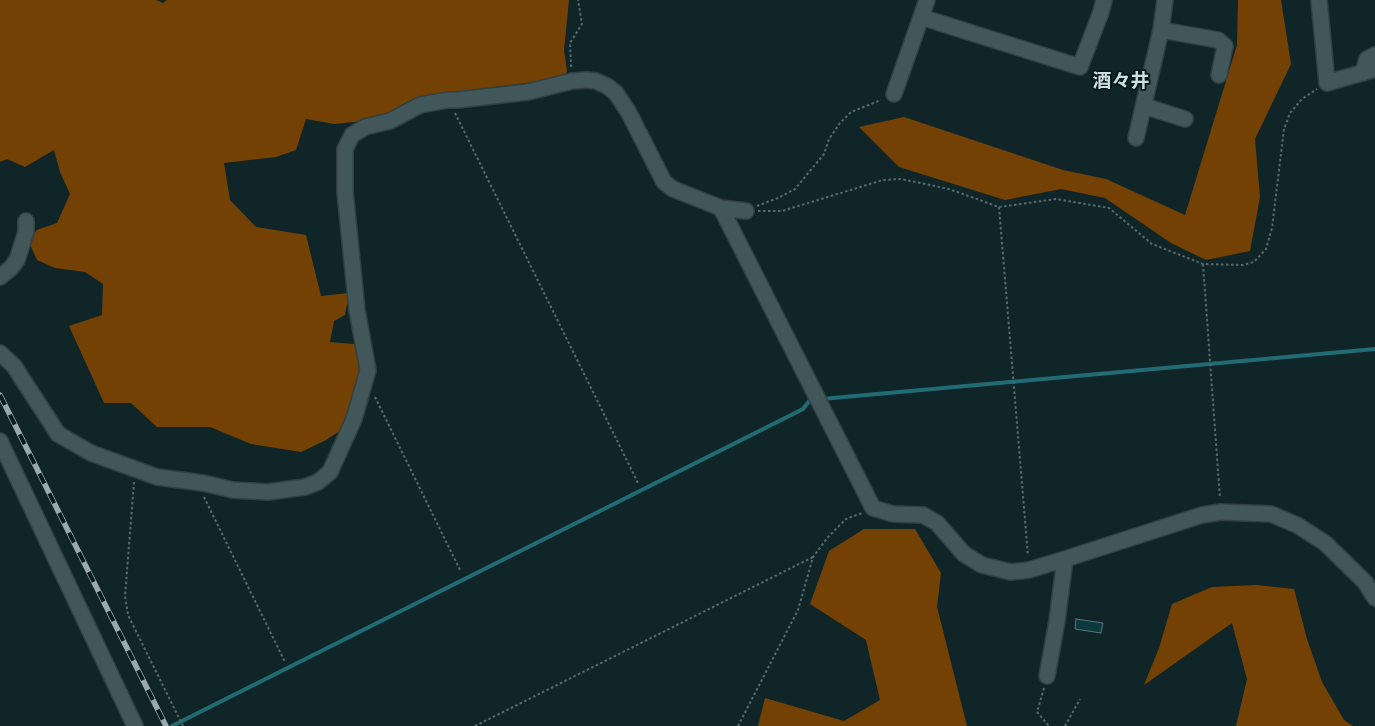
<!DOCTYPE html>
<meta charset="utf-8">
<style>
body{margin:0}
canvas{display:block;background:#0f2527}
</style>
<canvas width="1375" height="726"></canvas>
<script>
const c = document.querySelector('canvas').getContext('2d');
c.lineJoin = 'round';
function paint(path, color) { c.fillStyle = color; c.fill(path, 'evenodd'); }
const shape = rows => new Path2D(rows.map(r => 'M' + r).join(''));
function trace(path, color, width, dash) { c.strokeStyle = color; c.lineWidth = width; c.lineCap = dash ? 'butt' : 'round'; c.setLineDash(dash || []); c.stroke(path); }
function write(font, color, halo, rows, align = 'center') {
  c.font = font + ' "Source Sans 3","Noto Sans JP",sans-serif'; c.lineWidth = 4; c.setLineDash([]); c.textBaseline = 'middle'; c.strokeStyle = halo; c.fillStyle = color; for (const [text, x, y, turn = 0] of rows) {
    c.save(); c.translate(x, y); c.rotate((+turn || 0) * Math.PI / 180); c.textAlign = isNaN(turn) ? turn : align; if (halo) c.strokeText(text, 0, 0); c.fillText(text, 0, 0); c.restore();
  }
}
paint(shape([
 [0,0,156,0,163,3,167,0,569,0,564,50,567,71,564,78,419,97,373,120,334,124,306,119,296,150,276,157,224,163,230,200,256,227,306,235,321,296,349,293,345,315,334,321,330,342,354,344,361,362,360,378,349,405,344,428,326,440,301,452,251,444,210,427,157,427,131,403,104,403,69,326,102,315,103,284,85,272,55,268,37,260,28,240,37,230,57,223,70,194,60,172,54,150,25,167,7,159,0,162],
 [1238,0,1281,0,1291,64,1255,139,1260,197,1250,251,1206,260,1171,243,1105,198,1061,189,1005,200,899,167,859,127,904,117,1063,170,1106,179,1185,215,1237,45],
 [864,529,915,529,941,573,937,607,967,726,758,726,765,698,844,721,880,700,866,640,810,604,829,551],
 [1256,585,1294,589,1307,639,1322,682,1344,720,1353,726,1236,726,1247,679,1232,623,1144,685,1159,648,1172,604,1212,587]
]), '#744104');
trace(shape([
 [822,399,1375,349],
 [172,726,803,409,810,400,813,400]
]), '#216c74', 4);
const building = shape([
 [1076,619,1103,623,1101,633,1075,629,1076,619]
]);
paint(building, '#0b393e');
trace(building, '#5f7679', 1);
const minor = shape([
 [1319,0,1327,83,1375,69],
 [921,17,1080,67,1101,12,1104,0],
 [1161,30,1218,40,1225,46,1219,75],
 [1363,73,1367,59,1375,55],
 [894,94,927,0],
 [1144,106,1185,119],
 [1136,138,1161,30,1165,0],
 [721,208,873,508,893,514,923,515,937,523,964,554,982,565,1011,572,1029,570,1065,559,1202,515,1221,512,1271,514,1297,525,1325,543,1365,582,1375,598],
 [0,277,11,268,17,260,26,232,26,221],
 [0,353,14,366,58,434,91,453,157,477,203,483,233,490,268,492,305,487,318,482,330,472,354,419,368,370,357,310,345,192,345,149,352,135,365,127,390,121,420,105,448,100,457,100,528,92,572,81,587,80,596,81,607,86,616,93,629,113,664,182,673,189,721,208,746,211],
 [0,441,135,726],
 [1047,676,1057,621,1065,559]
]);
trace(minor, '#324042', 18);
trace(shape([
 [571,67,570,43,582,24,578,0],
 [455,113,639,485],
 [757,206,778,198,795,189,824,154,829,139,840,123,851,112,881,100],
 [999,207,1028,556],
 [758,211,782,211,883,180,901,179,949,189,999,207,1056,199,1109,208,1152,244,1203,264,1243,265,1254,262,1266,249,1272,228,1284,129,1290,113,1302,99,1317,89],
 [1203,264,1220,498],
 [375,397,461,572],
 [134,482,125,596,128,615,183,726],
 [204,497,285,662],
 [1044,688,1037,712,1049,726],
 [475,726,813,557],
 [738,726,798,610,813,557,828,537,846,519,862,513],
 [1065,726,1080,699]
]), '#586b6d', 2, [2.5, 2.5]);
trace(minor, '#41575a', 15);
const rail = shape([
 [0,395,166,726]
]);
trace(rail, '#9aaaab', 5.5);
trace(rail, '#061b1e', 4, [11]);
write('bold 19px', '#d1dedf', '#061b1e', [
 ["酒々井",1121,83]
]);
</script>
